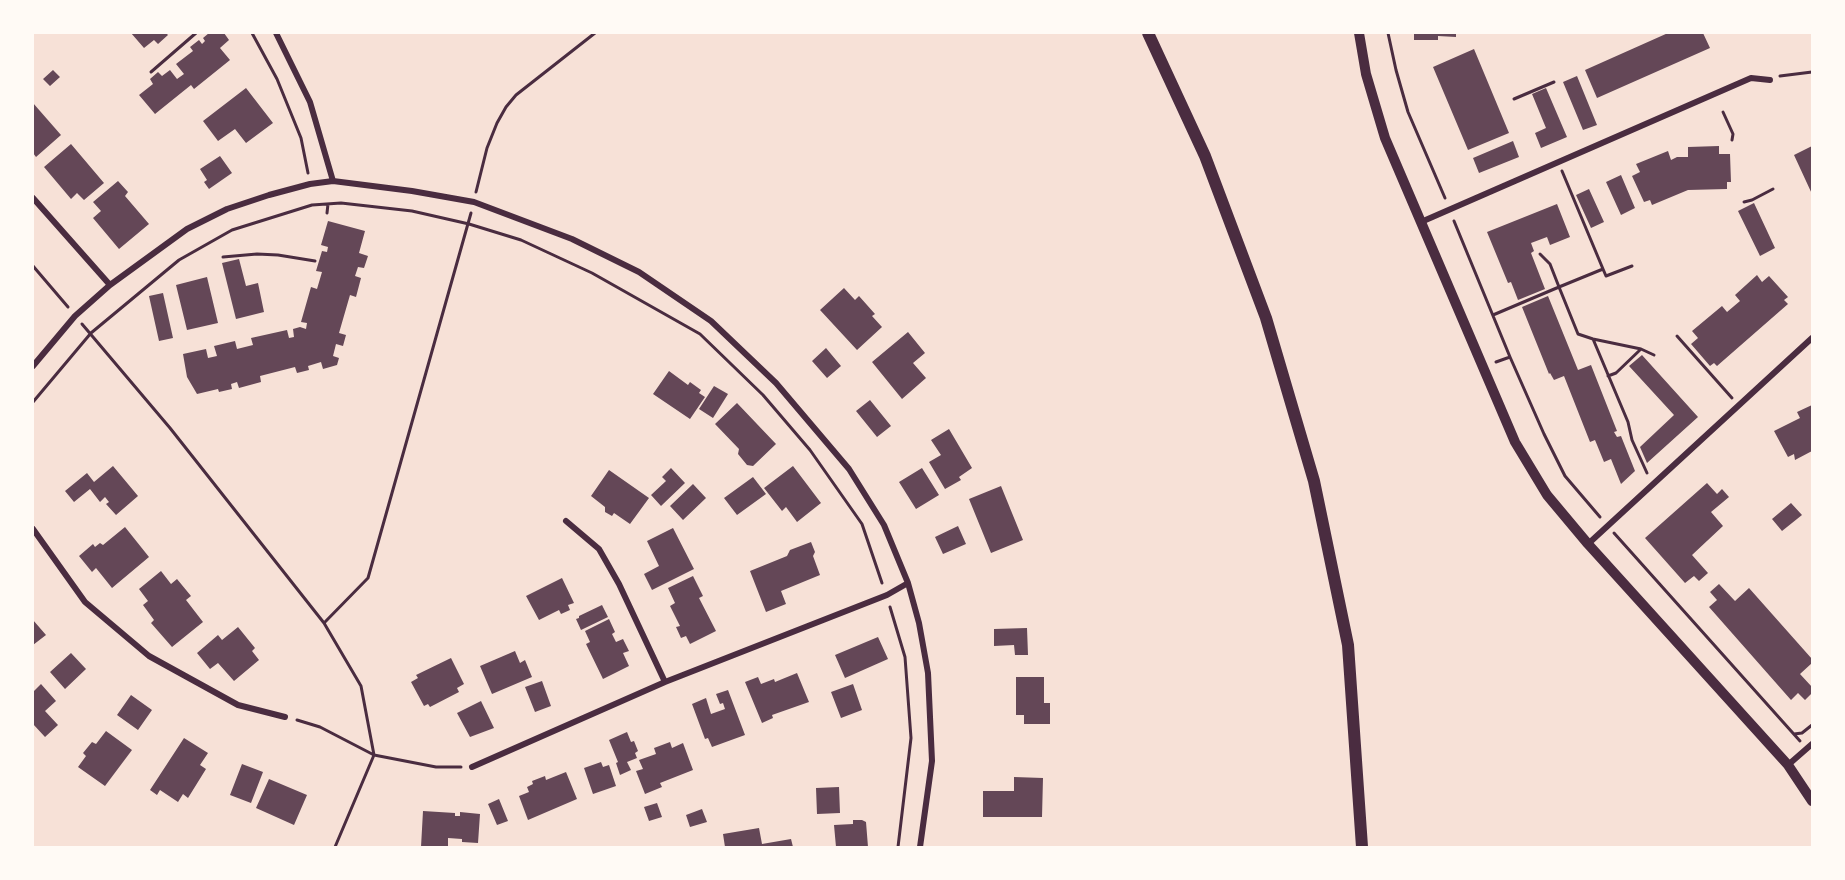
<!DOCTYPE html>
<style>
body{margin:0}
#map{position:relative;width:1845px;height:880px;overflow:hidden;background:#f7e1d7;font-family:Rubik,sans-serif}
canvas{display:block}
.frame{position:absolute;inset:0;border:34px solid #fffaf5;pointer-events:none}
</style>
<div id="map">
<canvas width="1845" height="880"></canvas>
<div class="frame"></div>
</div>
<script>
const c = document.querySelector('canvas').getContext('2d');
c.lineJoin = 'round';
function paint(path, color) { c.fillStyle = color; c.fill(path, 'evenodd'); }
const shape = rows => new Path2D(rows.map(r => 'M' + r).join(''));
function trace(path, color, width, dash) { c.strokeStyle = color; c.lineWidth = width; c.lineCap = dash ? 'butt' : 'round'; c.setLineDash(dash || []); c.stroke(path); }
paint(shape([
 [131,33,166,33,168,35,158,44,154,40,144,48],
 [209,33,224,33,229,40,220,48,230,60,194,89,191,85,155,114,139,95,153,84,150,79,158,72,162,76,170,70,177,79,184,74,176,64,193,51,190,47,199,40,202,44,205,41,203,38],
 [1414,33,1456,33,1456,37,1438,36,1438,40,1414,40],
 [1668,33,1703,33,1710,48,1597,98,1585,70],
 [1474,49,1509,133,1468,150,1433,67],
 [53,70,60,77,50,86,43,79],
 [1577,76,1597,125,1583,130,1563,82],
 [246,88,273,123,246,143,235,129,218,141,203,121],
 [1546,88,1567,137,1541,148,1535,133,1546,128,1532,94],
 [33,103,61,135,36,157,33,153],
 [1513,141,1519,157,1479,173,1473,158],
 [71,144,104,183,84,200,77,193,71,199,44,167],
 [1719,146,1719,154,1730,154,1731,182,1727,182,1727,189,1688,190,1652,205,1650,200,1644,202,1632,176,1640,172,1636,164,1668,151,1671,160,1677,157,1688,157,1688,147],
 [1812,146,1812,194,1794,155],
 [220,156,232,173,209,189,204,182,207,180,200,169],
 [1621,175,1635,208,1621,215,1606,182],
 [118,181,128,192,125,196,149,224,119,249,93,218,101,211,93,202],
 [1589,189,1604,222,1591,228,1576,195],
 [1754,203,1775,248,1760,256,1738,211],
 [1557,204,1570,237,1550,245,1547,237,1531,243,1534,251,1531,253,1545,289,1518,300,1511,282,1508,283,1487,232],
 [328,221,365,231,359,253,368,256,364,268,358,267,355,276,361,278,356,297,350,295,339,333,346,335,343,346,336,344,333,356,339,358,337,365,323,369,321,362,308,366,309,370,297,373,295,367,260,376,261,382,239,388,237,382,231,384,232,389,219,392,218,389,197,394,187,377,183,354,206,349,208,358,217,356,214,346,235,341,237,349,253,345,251,338,287,330,289,338,294,337,293,329,300,327,306,329,307,323,301,322,311,287,317,289,322,272,316,271,322,251,327,252,328,247,321,245],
 [239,259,246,286,258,283,264,312,236,319,222,263],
 [1757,275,1762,282,1769,276,1788,297,1784,300,1788,304,1717,366,1714,363,1710,366,1691,344,1698,338,1692,331,1722,306,1727,312,1740,301,1735,295],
 [207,277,218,323,187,330,176,285],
 [844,288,855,300,859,296,875,314,872,316,882,327,857,350,820,310],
 [163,293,173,338,159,341,149,296],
 [1548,296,1578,370,1591,365,1617,431,1614,432,1617,437,1621,436,1635,471,1621,484,1611,459,1604,462,1595,440,1590,442,1564,376,1554,380,1550,373,1549,374,1522,307],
 [908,332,925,353,913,363,926,378,902,399,872,362],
 [826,348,841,366,827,378,812,361],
 [1642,355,1698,417,1647,463,1640,447,1674,415,1629,366],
 [669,371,688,385,690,382,701,390,699,393,705,397,690,419,653,394],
 [714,386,728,394,713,418,699,409],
 [870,400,891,426,877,437,856,411],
 [737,403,776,444,753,466,747,465,738,454,739,449,715,424],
 [1812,405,1812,451,1795,460,1794,454,1788,457,1774,431,1800,418,1797,412],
 [949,429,972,468,959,477,961,480,945,489,929,462,941,455,931,440],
 [113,466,138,496,116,515,106,504,109,502,105,497,100,502,90,489,74,502,65,491,87,473,94,482],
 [793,466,821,503,797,522,786,507,782,511,764,488],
 [671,468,685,483,661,506,651,495,666,481,662,477],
 [922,468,939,495,916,509,899,482],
 [609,470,649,498,630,524,614,513,612,516,605,512,605,507,591,496],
 [753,477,766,494,737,515,724,498],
 [1707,483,1717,494,1722,489,1729,497,1711,512,1723,526,1692,555,1708,573,1699,581,1694,576,1685,583,1645,538],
 [693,484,706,498,683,520,670,506],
 [1001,486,1023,540,991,553,969,499],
 [1791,503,1802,515,1782,531,1772,519],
 [958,526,966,544,943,554,935,537],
 [125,527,149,557,112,588,96,568,92,572,79,556,93,544,95,547,100,543,103,545],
 [673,528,694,569,652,590,644,574,659,566,647,541],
 [811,542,815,552,813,556,820,575,781,591,786,604,766,612,750,571,787,556,790,550],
 [161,571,171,584,177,579,191,596,186,600,203,622,172,647,151,623,154,620,143,605,148,601,139,589],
 [693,576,703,596,699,598,716,631,690,644,686,636,681,638,676,627,680,626,670,606,675,603,668,588],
 [562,578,574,603,568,605,570,610,561,614,559,610,539,620,526,596],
 [1719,584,1735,601,1749,588,1812,659,1812,663,1800,674,1812,687,1812,693,1805,700,1798,693,1791,700,1709,607,1717,600,1710,592],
 [602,605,608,617,581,630,576,619,579,618,579,616],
 [609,619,615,632,612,634,616,642,623,639,629,651,623,653,629,666,603,679,586,644,590,642,585,631],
 [33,620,46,635,33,645],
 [238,627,255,648,252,651,259,660,234,681,218,663,210,669,197,653,218,635,222,640],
 [1027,628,1028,655,1015,655,1014,645,994,646,994,629],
 [878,637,888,659,845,678,835,655],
 [515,651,520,663,525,660,532,677,492,694,480,666],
 [71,653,86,669,65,689,50,672],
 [451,658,464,684,457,688,459,692,430,707,428,704,424,706,411,682,418,678,416,675],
 [797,673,809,702,772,715,773,718,762,723,745,682,758,677,761,684,774,679,775,682],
 [1016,677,1044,677,1044,703,1050,703,1050,724,1024,724,1024,715,1016,715],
 [542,681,551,706,535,712,525,687],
 [41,684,56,701,45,711,58,725,45,737,33,724,33,692],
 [853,684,862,710,841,718,831,692],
 [728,690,745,735,712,747,708,738,705,739,692,704,706,698,711,714,725,709,723,703,720,704,716,694],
 [131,695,152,710,138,730,117,715],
 [481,701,494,728,470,737,457,713],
 [106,731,132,750,105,786,78,767,86,756,83,753,92,742,96,744],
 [627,732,631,742,634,741,638,751,635,753,637,758,627,762,631,770,620,775,616,763,618,762,609,740],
 [184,738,208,753,200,765,206,769,188,798,183,794,178,802,160,790,157,795,150,790],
 [670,742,672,748,683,743,693,770,660,783,662,787,645,794,636,771,643,769,639,760,656,754,654,748],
 [601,762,603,767,609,765,616,786,593,794,584,768],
 [242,764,263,772,251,803,230,795],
 [566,772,577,799,528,820,519,796,529,792,527,787,533,784,532,781,545,776,546,780],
 [1014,777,1043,778,1042,817,983,817,983,791,1014,791],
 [269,779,307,795,294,825,256,808],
 [839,787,840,813,817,814,816,788],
 [499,799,508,821,497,825,488,804],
 [657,803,662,817,649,821,644,807],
 [702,809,707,822,690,827,686,815],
 [423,811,455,813,455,816,460,816,460,812,480,814,478,843,462,842,462,839,448,838,448,847,421,847],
 [853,820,862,820,866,822,868,847,836,847,834,825,853,824],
 [759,828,762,844,791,839,793,847,725,847,723,834]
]), '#644757');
trace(shape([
 [252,33,277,79,301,138,308,173],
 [1388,33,1396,70,1408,112,1445,198],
 [151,72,196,33],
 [1780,76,1812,72],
 [1514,99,1554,82],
 [1723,112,1733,134,1732,140],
 [1562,171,1603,269],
 [476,192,487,148,497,123,506,107,516,95,595,33],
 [1744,202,1752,200,1773,189],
 [327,213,328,204],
 [1454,221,1510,357,1544,434,1565,476,1600,517],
 [223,257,257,254,278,255,315,261],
 [33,266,68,307],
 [1632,266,1606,276,1603,269,1559,287,1578,334,1593,339,1641,349,1654,355],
 [1493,315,1559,287,1550,264,1540,254],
 [82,324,170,428,324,623,361,686,374,755,335,847],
 [1677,336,1732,398],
 [1593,339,1628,422,1632,440,1647,473],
 [1496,362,1510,357],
 [1608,376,1616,373,1641,349],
 [33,402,91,333,179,260,232,230,312,205,341,203,412,211,469,224,521,240,592,273,700,334,763,395,810,450,862,524,882,583],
 [1614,533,1800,741],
 [890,607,905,657,911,738,898,847],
 [324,623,368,578,471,213],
 [297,720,320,727,374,755,436,767,461,767],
 [1794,734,1802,733,1812,725]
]), '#4a2c40', 3);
trace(shape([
 [276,33,310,102,333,181],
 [33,198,110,285],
 [1421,222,1751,78,1770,80],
 [33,366,75,316,110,285,187,229,227,209,269,195,310,184,333,181,412,191,474,202,572,239,639,272,711,321,776,383,849,469,884,525,908,583,919,623,928,673,932,761,920,847],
 [566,521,599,549,619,584,665,682],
 [33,529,85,602,149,656,238,705,285,717],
 [1588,544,1812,338],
 [1788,765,1812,744],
 [472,767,665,682,887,595,908,583]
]), '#4a2c40', 6);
trace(shape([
 [1359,33,1366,74,1385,138,1515,442,1547,495,1588,544,1788,765,1812,801]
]), '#4a2c40', 10);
trace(shape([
 [1148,33,1205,156,1266,318,1314,481,1348,645,1362,847]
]), '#4a2c40', 12);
</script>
